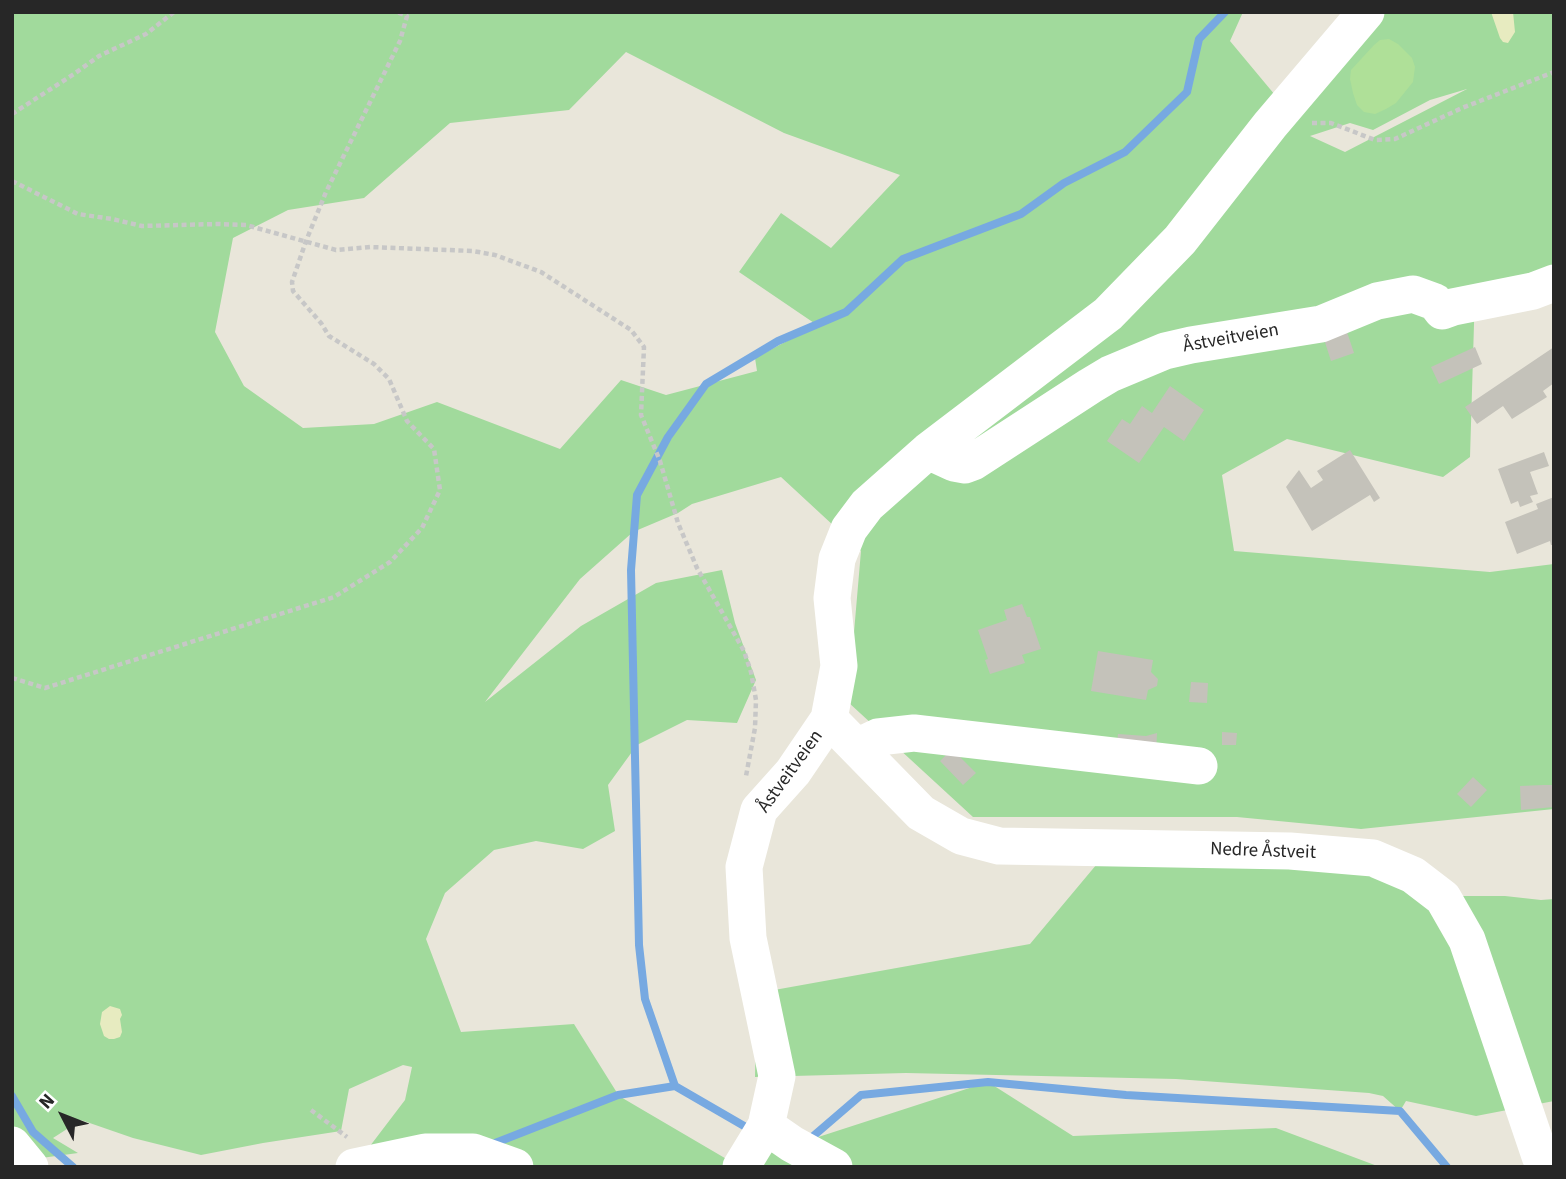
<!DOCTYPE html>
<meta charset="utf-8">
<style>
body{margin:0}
#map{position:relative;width:1566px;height:1179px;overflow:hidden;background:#e9e6da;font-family:"Source Sans 3",sans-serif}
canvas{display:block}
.frame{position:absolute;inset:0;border:14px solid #272727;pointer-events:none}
.north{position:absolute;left:28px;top:1081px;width:70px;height:70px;-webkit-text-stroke:5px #fff;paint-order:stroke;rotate:312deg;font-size:19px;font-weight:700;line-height:28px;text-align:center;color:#272727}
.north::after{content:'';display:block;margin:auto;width:24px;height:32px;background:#272727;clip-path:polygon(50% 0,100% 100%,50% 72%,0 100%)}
</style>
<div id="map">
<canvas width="1566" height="1179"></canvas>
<div class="frame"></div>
<div class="north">N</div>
</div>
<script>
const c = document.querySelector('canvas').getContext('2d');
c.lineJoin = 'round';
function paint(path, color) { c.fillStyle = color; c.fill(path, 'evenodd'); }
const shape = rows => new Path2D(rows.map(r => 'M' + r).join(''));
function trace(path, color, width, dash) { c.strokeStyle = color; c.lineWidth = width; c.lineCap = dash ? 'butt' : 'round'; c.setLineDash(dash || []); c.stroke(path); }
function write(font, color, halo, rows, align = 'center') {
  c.font = font + ' "Source Sans 3",sans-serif'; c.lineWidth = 5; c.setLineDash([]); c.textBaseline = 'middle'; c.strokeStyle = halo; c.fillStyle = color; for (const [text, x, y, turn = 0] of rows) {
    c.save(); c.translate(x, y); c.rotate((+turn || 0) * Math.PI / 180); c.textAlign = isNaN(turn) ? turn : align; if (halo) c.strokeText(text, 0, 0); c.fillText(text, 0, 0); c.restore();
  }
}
paint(shape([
 [12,12,1243,12,1230,41,1285,107,1369,12,1554,12,1554,265,1475,291,1470,457,1443,477,1287,439,1222,475,1234,551,1490,572,1554,564,1554,809,1361,829,1237,817,973,817,848,702,861,551,781,477,692,504,678,513,633,532,580,579,485,702,581,626,656,583,722,570,735,623,756,680,737,723,687,720,637,745,608,785,615,831,583,849,536,841,494,850,445,893,426,939,461,1032,574,1024,619,1096,735,1164,988,1082,1073,1136,1276,1128,1380,1167,354,1167,405,1100,412,1067,403,1065,349,1089,341,1131,263,1143,201,1155,133,1138,81,1120,53,1138,78,1153,12,1162],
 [626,52,784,133,900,175,831,248,781,213,739,272,817,325,755,358,757,371,666,395,621,380,560,449,437,402,374,424,303,428,244,386,215,332,233,238,288,210,364,198,450,123,569,110],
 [1467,89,1345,152,1310,136,1350,123,1373,130,1430,100],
 [1112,846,1373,858,1444,896,1505,896,1541,900,1554,899,1554,1101,1476,1116,1406,1101,1400,1111,1383,1096,1369,1093,1176,1079,906,1073,755,1077,756,1026,752,994,1030,944]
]), '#a1da9c');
paint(shape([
 [1491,12,1513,12,1515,32,1508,43,1503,42,1500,38],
 [110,1006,120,1009,122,1015,120,1019,122,1032,120,1037,114,1039,109,1039,104,1036,100,1024,102,1012]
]), '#e7ebc0');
paint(shape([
 [1389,39,1398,44,1412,58,1415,67,1413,82,1396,103,1386,109,1375,114,1364,112,1357,105,1353,93,1350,79,1351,70,1374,45,1380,40]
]), '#afe098');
trace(shape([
 [12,1096,33,1132,73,1167],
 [751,1130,675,1086,645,999,639,945,631,570,637,495,668,437,706,384,778,341,846,312,903,259,1021,214,1064,183,1125,152,1187,92,1199,39,1225,12],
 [806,1138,811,1138,861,1095,988,1082,1126,1095,1400,1111,1447,1167],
 [490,1145,618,1095,675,1086]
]), '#77a9e1', 8);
paint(shape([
 [1346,329,1354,353,1331,361,1323,336],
 [1475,347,1482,364,1439,384,1431,367],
 [1554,347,1554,383,1543,391,1547,397,1512,419,1503,406,1477,424,1465,407],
 [1170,386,1204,410,1184,441,1164,427,1139,463,1107,441,1122,419,1130,424,1142,406,1152,413],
 [1350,450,1380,498,1374,502,1370,495,1312,531,1286,487,1299,470,1311,488,1323,480,1317,471],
 [1544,452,1549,466,1530,472,1538,494,1530,496,1533,502,1520,507,1518,501,1511,504,1498,469],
 [1554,497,1554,545,1551,545,1550,541,1517,554,1505,522,1538,509,1536,504],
 [1022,604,1027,617,1030,617,1041,649,1022,655,1025,663,990,674,985,660,988,659,978,630,1007,620,1004,610],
 [1098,651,1153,660,1151,672,1158,679,1157,686,1148,690,1146,700,1091,691],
 [1191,682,1208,683,1207,703,1189,702],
 [1222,732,1237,733,1236,745,1222,745],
 [1157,733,1156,754,1116,752,1118,734,1146,736],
 [952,749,976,773,963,785,940,761],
 [1473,777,1487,790,1471,807,1457,794],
 [1543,785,1554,785,1554,807,1521,810,1520,786]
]), '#c4c2ba');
trace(shape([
 [12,114,74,74,99,56,146,34,174,12],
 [1312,123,1331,123,1375,140,1395,139,1462,108,1554,72],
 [12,181,78,214,112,219,142,226,217,224,246,225,336,250,370,247,473,251,495,255,541,272,631,330,644,347,641,415,660,461,678,523,697,568,744,651,751,672,756,700,755,728,746,776],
 [12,678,45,688,334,597,390,562,422,528,440,490,434,449,407,421,389,379,374,364,329,336,321,323,293,291,292,282,306,241,326,192,400,41,407,16,397,12],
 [311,1110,347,1137]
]), '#c7c7c7', 4.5, [5, 3.5]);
trace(shape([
 [928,451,954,463,965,465,973,462,1090,386,1110,374,1165,351,1191,345,1321,324,1377,301,1413,294,1435,302,1442,311,1453,307,1533,291,1554,283],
 [829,719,921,813,961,836,999,846,1290,851,1373,858,1413,875,1443,898,1467,940,1540,1156,1547,1167],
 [857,747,878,737,914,733,1199,766],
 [766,1126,792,1144,834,1167],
 [12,1145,30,1167],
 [354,1167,425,1152,473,1152,515,1167],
 [741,1167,766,1126,777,1076,748,938,744,867,759,810,793,772,829,719,839,666,832,598,837,559,849,529,867,505,928,451,1108,314,1180,240,1270,125,1366,12]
]), '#fff', 37);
write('19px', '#272727', '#fff', [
 ["Åstveitveien",1231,339,-10],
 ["Åstveitveien",791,772,-54],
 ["Nedre Åstveit",1263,852,2]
]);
</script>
